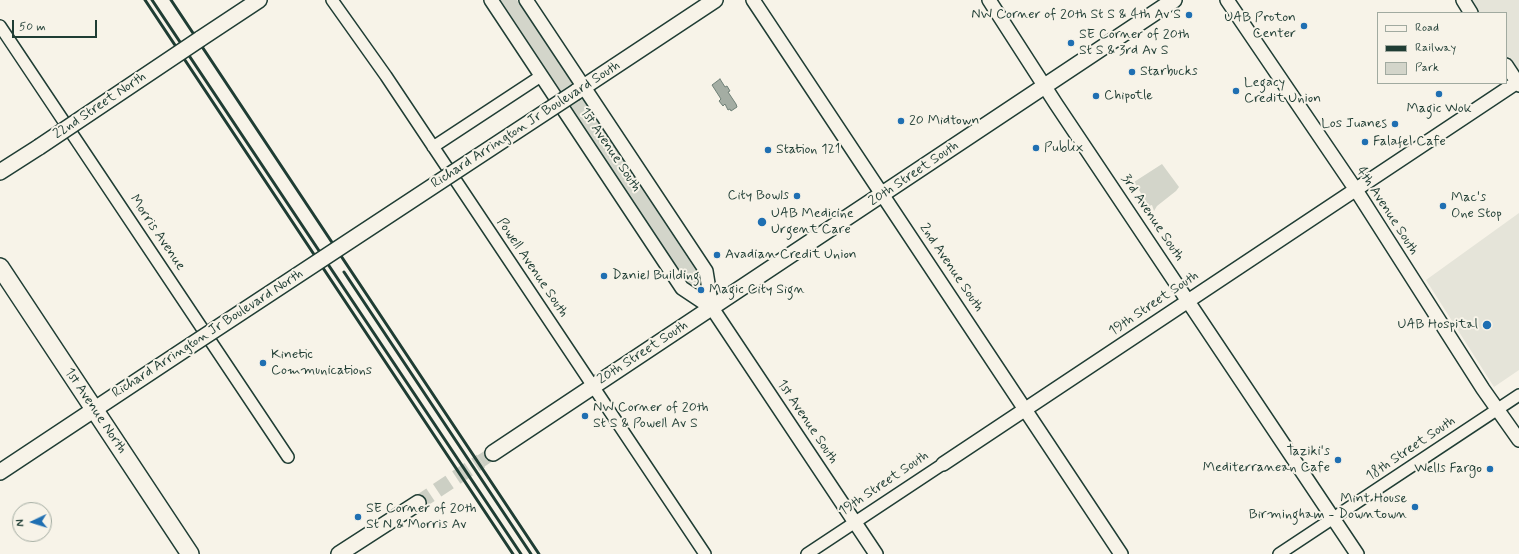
<!DOCTYPE html>
<style>
body{margin:0}
#map{position:relative;width:1519px;height:554px;overflow:hidden;background:#f7f3e8;font-family:Mynerve,sans-serif}
canvas{display:block}
.legend{position:absolute;left:1377px;top:12px;width:130px;height:72px;box-sizing:border-box;background:#f7f3e8;border:1px solid #a1aaa0;margin:0;padding:5px 7px;list-style:none;font-size:12px;color:#1f3d34}
.legend li{display:flex;align-items:center;gap:8px;height:20px}
.legend b{width:20px;border:1px solid #a1aaa0}
.north{position:absolute;left:12px;top:502px;width:40px;height:40px;box-sizing:border-box;background:#f7f3e8;border:1px solid #a1aaa0;border-radius:50%;rotate:266deg;font-size:11px;font-weight:700;line-height:16px;text-align:center;color:#1f3d34}
.north::after{content:'';display:block;margin:auto;width:14px;height:18px;background:#1f6fb2;clip-path:polygon(50% 0,100% 100%,50% 72%,0 100%)}
.scale{position:absolute;left:12px;top:20px;width:85px;height:18px;box-sizing:border-box;border:2px solid #1f3d34;border-top:0;padding-left:5px;font-size:12px;line-height:14px;white-space:nowrap;color:#1f3d34;-webkit-text-stroke:3px #f7f3e8;paint-order:stroke}
</style>
<div id="map">
<canvas width="1519" height="554"></canvas>
<ul class="legend">
<li><b style="height:5px;background:#f7f3e8"></b>Road</li>
<li><b style="height:5px;background:#1f3d34"></b>Railway</li>
<li><b style="height:11px;background:#d3d5ca"></b>Park</li>
</ul>
<div class="north">N</div>
<div class="scale">50 m</div>
</div>
<script>
const c = document.querySelector('canvas').getContext('2d');
c.lineJoin = 'round';
function paint(path, color) { c.fillStyle = color; c.fill(path, 'evenodd'); }
const shape = rows => new Path2D(rows.map(r => 'M' + r).join(''));
function trace(path, color, width, dash) { c.strokeStyle = color; c.lineWidth = width; c.lineCap = dash ? 'butt' : 'round'; c.setLineDash(dash || []); c.stroke(path); }
function write(font, color, halo, rows, align = 'center') {
  c.font = font + ' Mynerve,sans-serif'; c.lineWidth = 4; c.setLineDash([]); c.textBaseline = 'middle'; c.strokeStyle = halo; c.fillStyle = color; for (const [text, x, y, turn = 0] of rows) {
    c.save(); c.translate(x, y); c.rotate((+turn || 0) * Math.PI / 180); c.textAlign = isNaN(turn) ? turn : align; if (halo) c.strokeText(text, 0, 0); c.fillText(text, 0, 0); c.restore();
  }
}
paint(shape([
 [1467,0,1519,0,1519,77,1506,58,1506,13,1476,13],
 [1519,213,1519,370,1494,387,1426,280]
]), '#e5e4d9');
paint(shape([
 [498,0,517,0,699,275,701,290,687,284],
 [1162,164,1179,187,1176,191,1157,206,1154,211,1152,205,1149,206,1134,182]
]), '#d3d5ca');
const water = shape([
 [720,79,725,87,727,86,730,91,728,92,736,104,737,107,731,111,730,109,728,110,725,104,723,106,719,101,721,99,712,85,720,79]
]);
paint(water, '#a4ada3');
trace(water, '#6f8077', 1);
trace(shape([
 [481,461,493,453]
]), '#cccfc4', 13, [13, 6]);
trace(shape([
 [418,503,481,461]
]), '#cccfc4', 15, [15, 8]);
const minor = shape([
 [332,0,386,76,705,554],
 [0,26,288,457],
 [433,147,541,76],
 [807,554,943,464],
 [1279,554,1519,395]
]);
const tertiary = shape([
 [491,0,682,288,712,308,876,554],
 [526,0,706,271,712,308],
 [753,0,1121,554],
 [989,0,1056,104,1357,554],
 [1227,0,1356,190,1483,389,1519,440],
 [1463,0,1471,13],
 [1506,65,1519,85],
 [943,464,1519,81]
]);
const secondary = shape([
 [200,39,259,0],
 [576,92,715,0],
 [0,172,39,147],
 [493,453,1174,0],
 [0,472,190,346],
 [339,554,418,503]
]);
const primary = shape([
 [0,267,190,554]
]);
trace(minor, '#1f3d34', 14);
trace(tertiary, '#1f3d34', 16);
trace(secondary, '#1f3d34', 18);
trace(primary, '#1f3d34', 20);
trace(minor, '#f7f3e8', 11);
trace(tertiary, '#f7f3e8', 13);
trace(secondary, '#f7f3e8', 15);
trace(primary, '#f7f3e8', 17);
trace(shape([
 [145,0,513,554],
 [152,0,521,554],
 [171,0,539,554],
 [344,272,531,554]
]), '#1f3d34', 3);
const secondaryBridge = shape([
 [39,147,200,39],
 [190,346,576,92]
]);
trace(secondaryBridge, '#1f3d34', 18, []);
trace(secondaryBridge, '#f7f3e8', 15);
for (const [x, y, r, color] of [
 [1189,15,4,"#1f6fb2"],
 [1304,26,4,"#1f6fb2"],
 [1071,43,4,"#1f6fb2"],
 [1132,72,4,"#1f6fb2"],
 [1236,91,4,"#1f6fb2"],
 [1439,94,4,"#1f6fb2"],
 [1096,96,4,"#1f6fb2"],
 [901,121,4,"#1f6fb2"],
 [1395,124,4,"#1f6fb2"],
 [1365,142,4,"#1f6fb2"],
 [1036,148,4,"#1f6fb2"],
 [768,150,4,"#1f6fb2"],
 [797,196,4,"#1f6fb2"],
 [1443,206,4,"#1f6fb2"],
 [762,222,5,"#1f6fb2"],
 [717,255,4,"#1f6fb2"],
 [604,276,4,"#1f6fb2"],
 [701,290,4,"#1f6fb2"],
 [1487,325,5,"#1f6fb2"],
 [263,363,4,"#1f6fb2"],
 [585,416,4,"#1f6fb2"],
 [1338,460,4,"#1f6fb2"],
 [1490,469,4,"#1f6fb2"],
 [1415,507,4,"#1f6fb2"],
 [358,517,4,"#1f6fb2"]
]) { const dot = new Path2D(); dot.arc(x, y, r, 0, 2 * Math.PI); c.fillStyle = color; c.fill(dot); trace(dot, '#f7f3e8', 1.5); }
write('14px', '#1f3d34', '#f7f3e8', [
 ["NW Corner of 20th St S & 4th Av S",1181,15,"right"],
 ["UAB Proton",1296,18,"right"],
 ["Center",1296,34,"right"],
 ["SE Corner of 20th",1079,35],
 ["St S & 3rd Av S",1079,51],
 ["Starbucks",1140,72],
 ["Legacy",1244,83],
 ["Credit Union",1244,99],
 ["Chipotle",1104,96],
 ["Magic Wok",1439,109,"center"],
 ["20 Midtown",909,121],
 ["Los Juanes",1387,124,"right"],
 ["Falafel Cafe",1373,142],
 ["Publix",1044,148],
 ["Station 121",776,150],
 ["City Bowls",789,196,"right"],
 ["Mac's",1451,198],
 ["One Stop",1451,214],
 ["UAB Medicine",771,214],
 ["Urgent Care",771,230],
 ["Avadian Credit Union",725,255],
 ["Daniel Building",612,276],
 ["Magic City Sign",709,290],
 ["UAB Hospital",1478,325,"right"],
 ["Kinetic",271,355],
 ["Communications",271,371],
 ["NW Corner of 20th",593,408],
 ["St S & Powell Av S",593,424],
 ["Taziki's",1330,452,"right"],
 ["Mediterranean Cafe",1330,468,"right"],
 ["Wells Fargo",1482,469,"right"],
 ["Mint House",1407,499,"right"],
 ["Birmingham - Downtown",1407,515,"right"],
 ["SE Corner of 20th",366,509],
 ["St N & Morris Av",366,525]
], 'left');
write('14px', '#1f3d34', '#f7f3e8', [
 ["22nd Street North",100,106,-34],
 ["Richard Arrington Jr Boulevard South",526,125,-33],
 ["1st Avenue South",610,150,56],
 ["20th Street South",914,174,-34],
 ["4th Avenue South",1387,211,57],
 ["3rd Avenue South",1152,218,56],
 ["Morris Avenue",157,233,56],
 ["Powell Avenue South",532,268,56],
 ["2nd Avenue South",951,268,56],
 ["19th Street South",1154,304,-34],
 ["Richard Arrington Jr Boulevard North",208,334,-33],
 ["20th Street South",643,353,-33],
 ["1st Avenue North",95,411,56],
 ["1st Avenue South",807,422,56],
 ["18th Street South",1411,449,-34],
 ["19th Street South",884,484,-34]
]);
</script>
